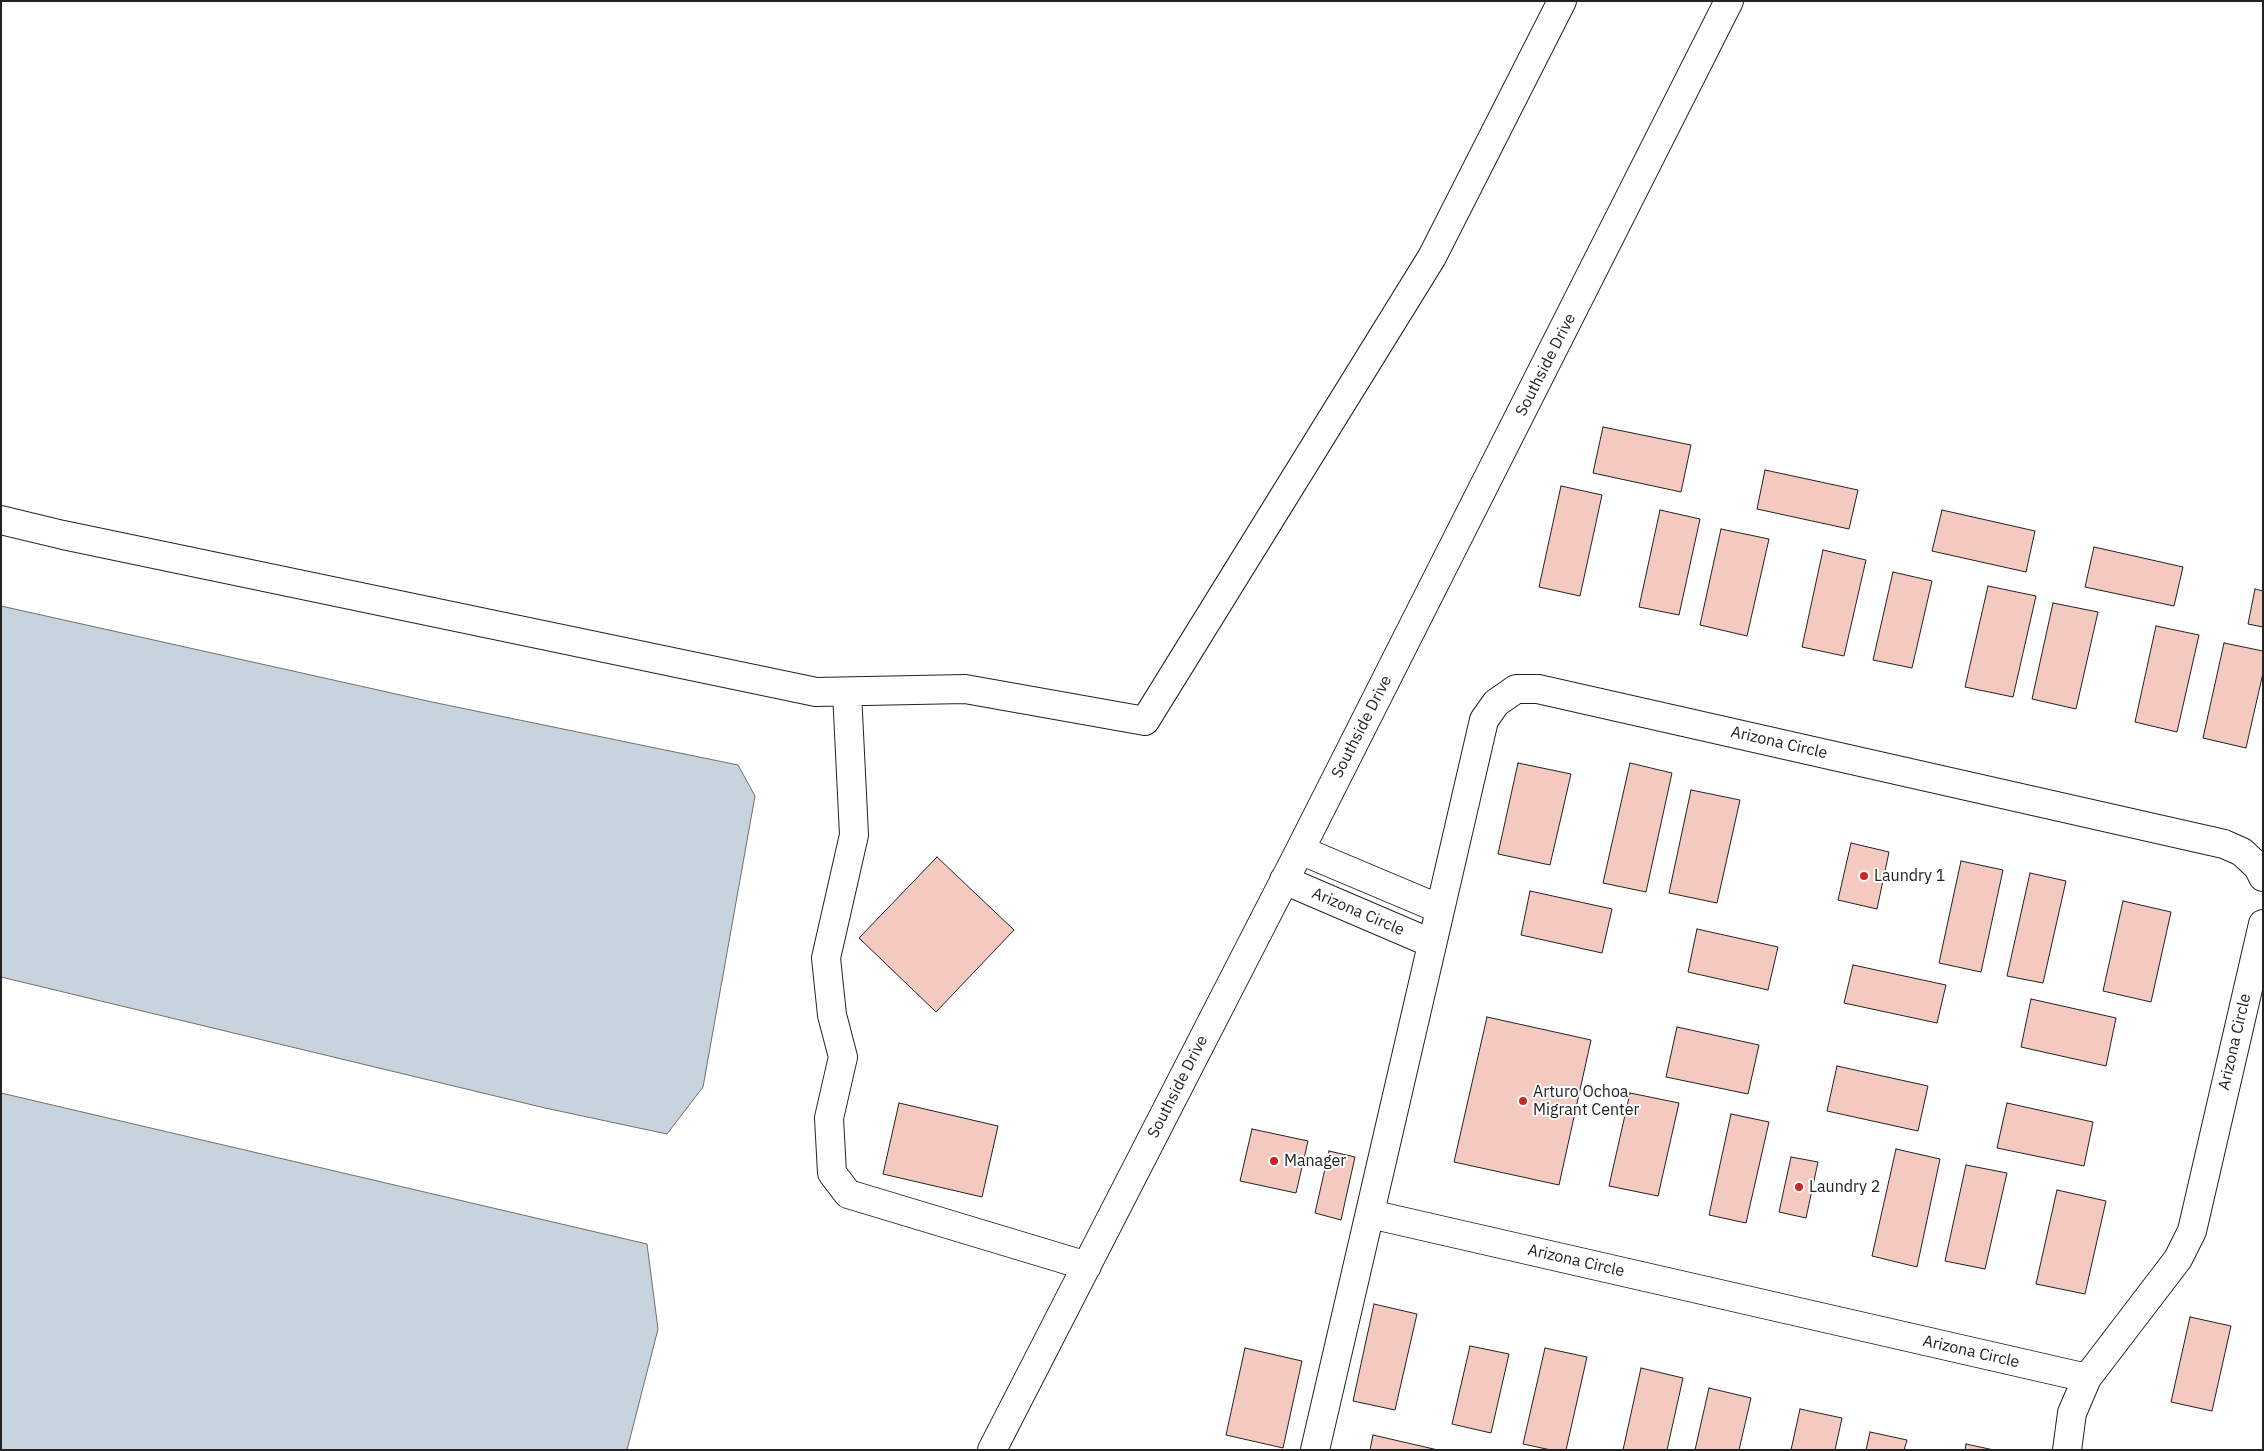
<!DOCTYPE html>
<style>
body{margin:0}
#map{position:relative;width:2264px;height:1451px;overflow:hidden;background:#fff;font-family:"IBM Plex Sans",sans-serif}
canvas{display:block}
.frame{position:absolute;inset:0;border:2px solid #222;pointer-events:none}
</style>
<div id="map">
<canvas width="2264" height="1451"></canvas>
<div class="frame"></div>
</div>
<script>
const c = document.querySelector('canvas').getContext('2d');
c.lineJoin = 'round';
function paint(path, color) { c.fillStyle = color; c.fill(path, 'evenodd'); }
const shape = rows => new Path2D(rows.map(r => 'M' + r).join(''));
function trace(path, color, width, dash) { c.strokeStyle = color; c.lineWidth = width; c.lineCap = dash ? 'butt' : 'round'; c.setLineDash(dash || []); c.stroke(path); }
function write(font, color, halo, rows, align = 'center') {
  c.font = font + ' "IBM Plex Sans",sans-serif'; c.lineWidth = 4; c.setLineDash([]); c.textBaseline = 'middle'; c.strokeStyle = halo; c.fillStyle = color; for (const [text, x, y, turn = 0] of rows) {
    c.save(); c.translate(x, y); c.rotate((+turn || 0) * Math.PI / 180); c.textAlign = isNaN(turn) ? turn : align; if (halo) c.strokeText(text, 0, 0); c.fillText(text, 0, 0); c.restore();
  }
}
const water = shape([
 [1,606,432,702,738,765,755,796,703,1087,667,1134,545,1108,1,977,1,606],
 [1,1093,647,1244,658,1329,627,1450,1,1450,1,1093]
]);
paint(water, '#c7d3dd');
trace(water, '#6f6f6f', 1);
const building = shape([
 [1603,427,1691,445,1681,492,1593,473,1603,427],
 [1765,470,1858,490,1849,529,1757,509,1765,470],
 [1561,486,1602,495,1580,596,1539,587,1561,486],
 [1660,510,1700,519,1679,615,1639,607,1660,510],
 [1942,510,2035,531,2026,572,1932,551,1942,510],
 [1721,529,1769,539,1747,636,1700,625,1721,529],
 [2094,547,2183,567,2174,606,2085,587,2094,547],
 [1823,550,1866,560,1844,656,1802,647,1823,550],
 [1893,572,1932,581,1912,668,1873,660,1893,572],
 [1988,586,2036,596,2013,697,1965,687,1988,586],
 [2255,589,2263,591,2263,627,2248,624,2255,589],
 [2053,603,2098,612,2076,709,2032,699,2053,603],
 [2156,626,2199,635,2177,732,2135,722,2156,626],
 [2224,643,2263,651,2263,673,2246,748,2203,738,2224,643],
 [1518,763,1571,774,1550,865,1498,854,1518,763],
 [1630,763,1672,773,1646,892,1603,883,1630,763],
 [1691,790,1740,800,1717,903,1669,893,1691,790],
 [1851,843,1889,852,1877,909,1838,900,1851,843],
 [937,857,1014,930,936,1012,859,938,937,857],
 [1961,861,2003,870,1981,972,1939,963,1961,861],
 [2030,873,2066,881,2043,983,2007,976,2030,873],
 [1530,891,1612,909,1602,953,1521,935,1530,891],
 [2123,901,2171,912,2151,1002,2103,991,2123,901],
 [1697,929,1778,947,1768,990,1688,972,1697,929],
 [1853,965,1946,985,1937,1023,1844,1003,1853,965],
 [2031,999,2116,1018,2106,1066,2021,1047,2031,999],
 [1487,1017,1591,1040,1559,1185,1454,1162,1487,1017],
 [1677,1027,1759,1045,1748,1094,1666,1077,1677,1027],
 [1837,1066,1928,1086,1918,1131,1827,1111,1837,1066],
 [1630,1093,1679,1103,1658,1196,1609,1186,1630,1093],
 [899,1103,998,1126,982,1197,883,1174,899,1103],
 [2007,1103,2093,1122,2084,1166,1997,1148,2007,1103],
 [1731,1114,1769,1122,1746,1223,1709,1215,1731,1114],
 [1252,1129,1308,1141,1296,1193,1240,1181,1252,1129],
 [1896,1149,1940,1159,1917,1267,1872,1256,1896,1149],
 [1329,1151,1355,1157,1341,1220,1315,1213,1329,1151],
 [1791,1157,1818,1162,1806,1218,1779,1212,1791,1157],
 [1966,1165,2007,1173,1985,1269,1945,1261,1966,1165],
 [2057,1190,2106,1201,2085,1294,2036,1284,2057,1190],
 [1374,1304,1417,1314,1395,1410,1353,1401,1374,1304],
 [2190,1317,2231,1326,2212,1411,2171,1402,2190,1317],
 [1470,1346,1509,1354,1491,1433,1452,1424,1470,1346],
 [1245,1348,1302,1361,1283,1448,1226,1435,1245,1348],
 [1545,1348,1587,1357,1566,1450,1551,1450,1523,1444,1545,1348],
 [1641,1368,1683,1378,1667,1450,1623,1450,1641,1368],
 [1709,1388,1751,1398,1739,1450,1695,1450,1709,1388],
 [1800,1409,1842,1418,1835,1450,1791,1450,1800,1409],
 [1870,1432,1907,1440,1904,1450,1866,1450,1870,1432],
 [1373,1435,1438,1450,1370,1450,1373,1435],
 [1966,1444,1994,1450,1965,1450,1966,1444]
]);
paint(building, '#f3c9c0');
trace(building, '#222', 1);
const minor = shape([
 [1,520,63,535,816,692,965,689,1145,721,1432,257,1562,1],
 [847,692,854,835,826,958,832,1015,843,1057,829,1118,832,1173,848,1194,1087,1266],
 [1300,850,1440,909],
 [1284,880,1431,943],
 [1370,1214,2087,1378],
 [992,1450,1300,850,1729,1],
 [1315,1450,1484,720,1496,703,1516,689,1538,689,2224,844,2242,852,2258,867,2263,877],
 [2067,1450,2072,1413,2087,1378,2178,1259,2192,1231,2263,924]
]);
trace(minor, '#222', 30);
trace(minor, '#fff', 28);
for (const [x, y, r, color] of [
 [1864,876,5,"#c62828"],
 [1523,1101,5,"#c62828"],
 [1274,1161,5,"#c62828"],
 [1799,1187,5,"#c62828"]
]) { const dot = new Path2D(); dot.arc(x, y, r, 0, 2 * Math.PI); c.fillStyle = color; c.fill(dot); trace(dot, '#fff', 2); }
write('16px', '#222', '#fff', [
 ["Southside Drive",1546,365,-63],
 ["Southside Drive",1362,727,-63],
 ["Arizona Circle",1779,743,13],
 ["Arizona Circle",1358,912,23],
 ["Arizona Circle",2235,1042,-77],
 ["Southside Drive",1178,1087,-63],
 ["Arizona Circle",1576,1261,13],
 ["Arizona Circle",1971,1352,13]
]);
write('16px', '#222', '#fff', [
 ["Laundry 1",1874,876],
 ["Arturo Ochoa",1533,1092],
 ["Migrant Center",1533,1110],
 ["Manager",1284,1161],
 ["Laundry 2",1809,1187]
], 'left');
</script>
